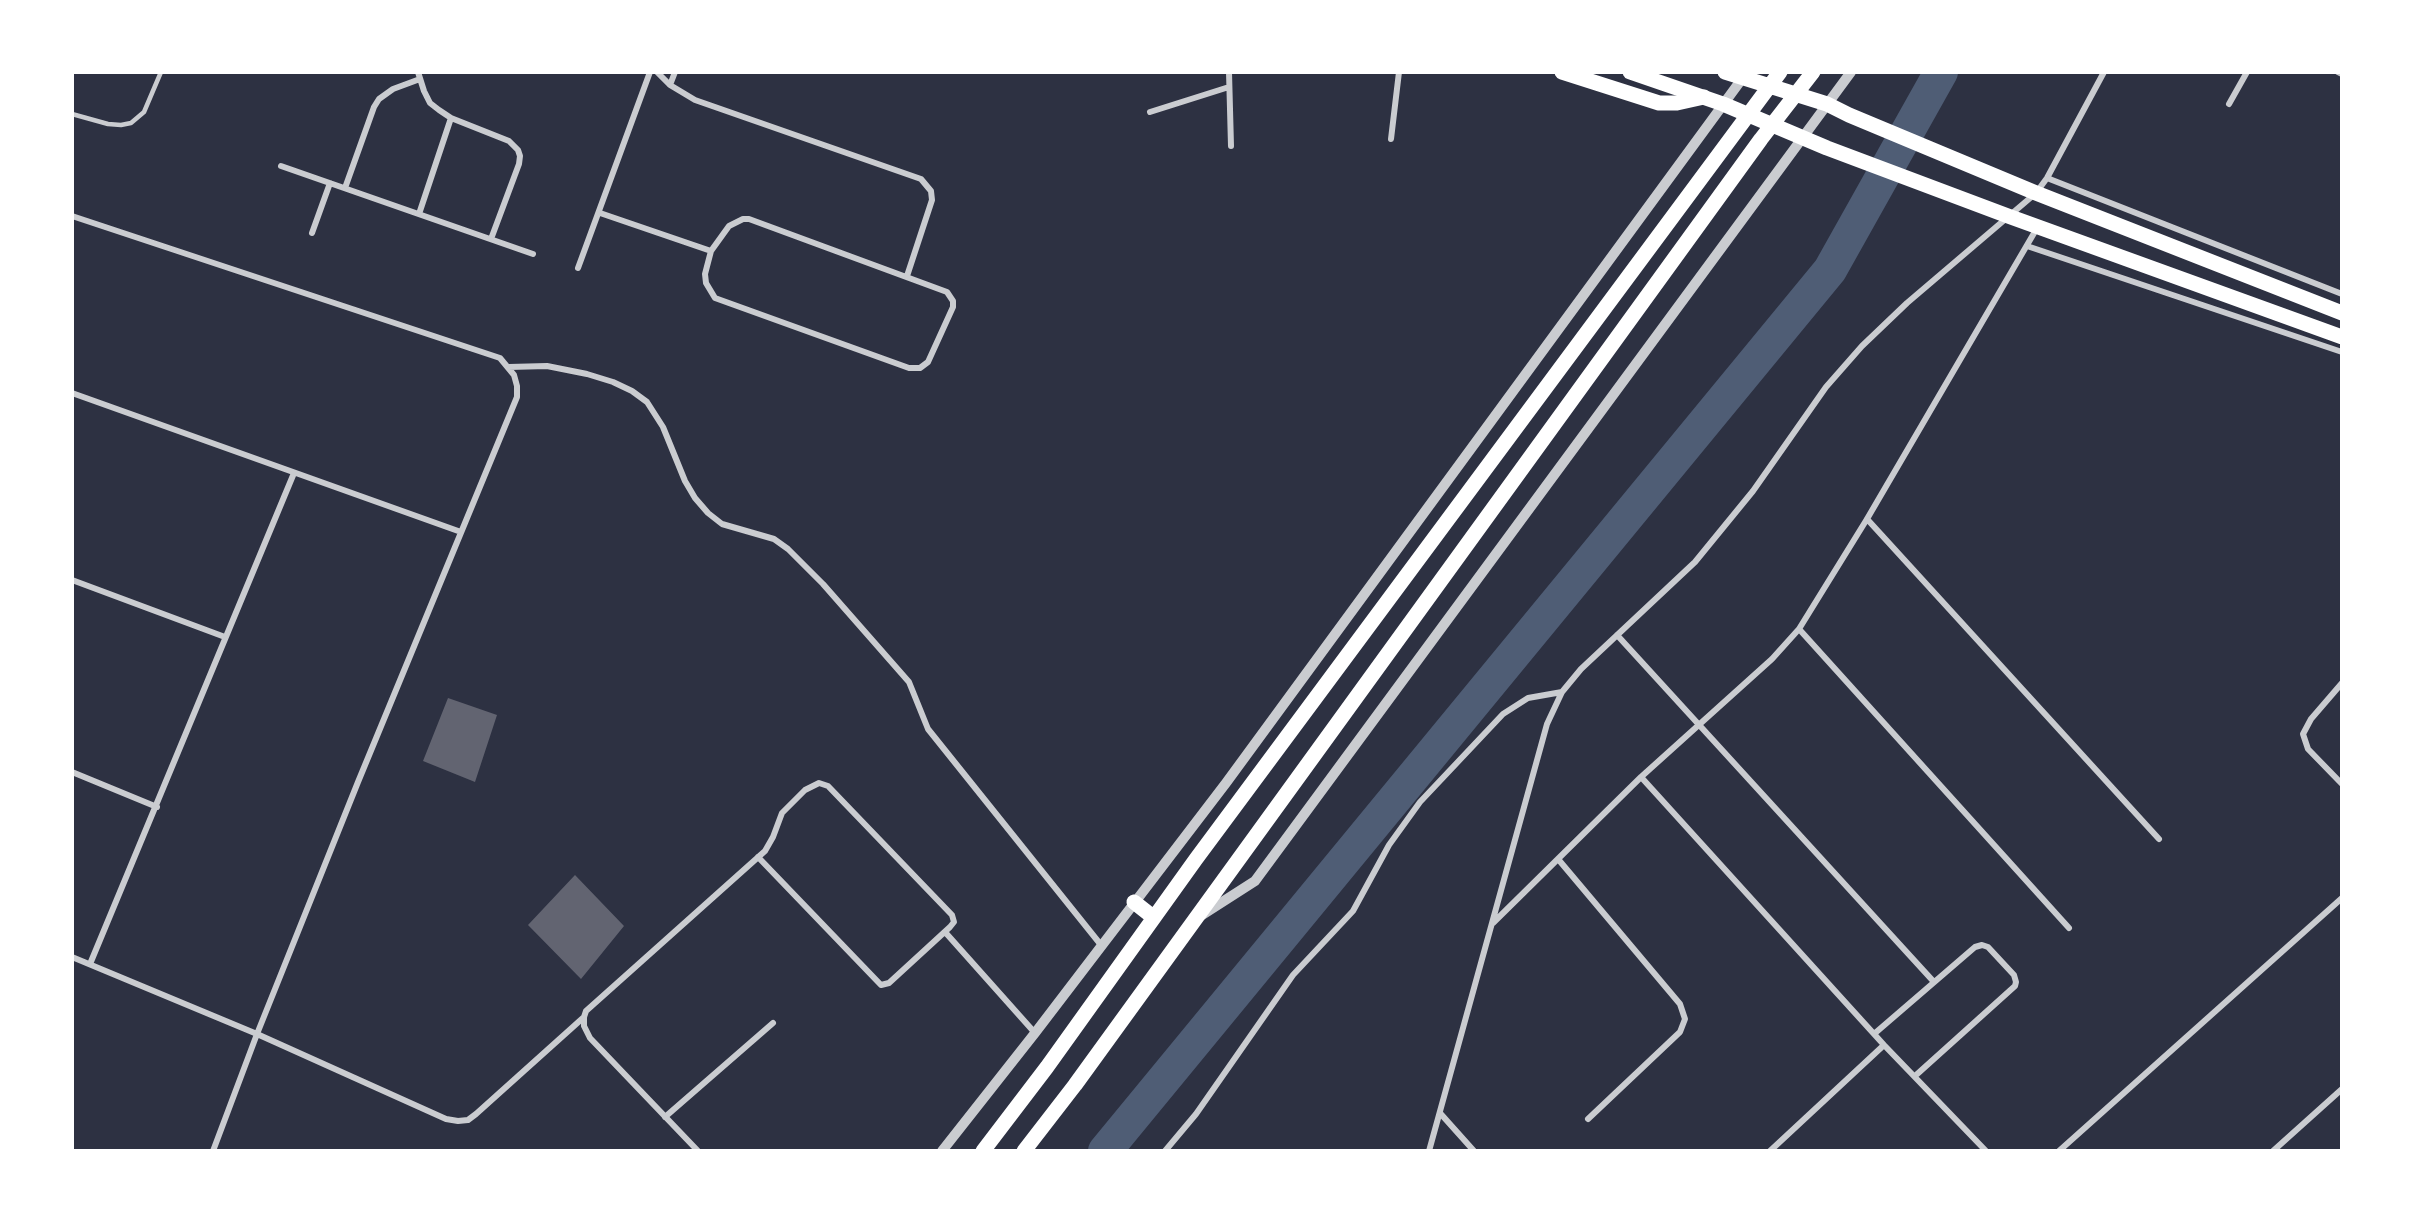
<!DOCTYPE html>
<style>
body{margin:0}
#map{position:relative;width:2414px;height:1223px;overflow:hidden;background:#2d3142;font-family:"Source Serif 4",serif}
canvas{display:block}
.frame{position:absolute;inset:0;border:74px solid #fff;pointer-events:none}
</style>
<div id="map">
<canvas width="2414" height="1223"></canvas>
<div class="frame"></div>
</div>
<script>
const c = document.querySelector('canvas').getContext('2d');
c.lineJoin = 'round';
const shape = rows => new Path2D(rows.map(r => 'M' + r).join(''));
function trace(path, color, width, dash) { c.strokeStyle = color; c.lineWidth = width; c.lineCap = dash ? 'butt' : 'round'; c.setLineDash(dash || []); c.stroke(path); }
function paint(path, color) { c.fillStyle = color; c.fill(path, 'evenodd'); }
trace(shape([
 [1105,1151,1830,270,1941,72]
]), '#4f5d75', 34);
paint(shape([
 [448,698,497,715,475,782,423,761],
 [575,875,624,926,581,979,528,925]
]), '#626471');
trace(shape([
 [72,114,108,124,121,125,131,123,144,112,161,72]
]), '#caccd0', 4.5);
trace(shape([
 [418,72,424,91,430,103,439,110,451,118,509,141,518,150,520,156,519,164,491,239],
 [657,72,670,85,675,72],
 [1229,72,1231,146],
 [2338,72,2342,74],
 [670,85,695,100,921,179,931,191,932,200,907,276],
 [2229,104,2247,72],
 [1150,112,1229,87],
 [1391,139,1399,72],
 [281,166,533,254],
 [2047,178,2342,294],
 [345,188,374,107,379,99,393,89,420,79],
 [600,213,711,251,729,226,743,219,749,219,947,292,953,301,953,307,928,362,920,368,909,368,715,298,706,283,705,274,711,251],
 [419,214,451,118],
 [72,216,500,358,514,375,517,386,517,397,358,782,257,1034,213,1151],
 [312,233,330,183],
 [2027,246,2342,352],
 [578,268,650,72],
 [509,367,547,366,587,374,613,382,632,391,647,402,663,427,685,481,695,498,708,513,722,524,774,539,788,549,823,584,909,682,928,729,1101,945],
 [72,393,461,532],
 [1867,519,2159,839],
 [72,580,225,637],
 [1799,629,2069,928],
 [1617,635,1934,982],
 [2342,683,2311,719,2303,734,2308,749,2342,784],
 [72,772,157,807],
 [1641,777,1884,1045,1986,1151],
 [1558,859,1680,1004,1685,1019,1680,1032,1588,1119],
 [1493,923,1641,777,1772,659,1799,629,1867,519,2037,228],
 [945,932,1035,1033],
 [72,957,257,1034,446,1119,458,1121,468,1120,476,1114,584,1017],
 [90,964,294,473],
 [1874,1034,1975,947,1982,945,1988,947,2014,975,2016,982,2015,986,1915,1076],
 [1440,1113,1474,1151],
 [665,1117,773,1023],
 [698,1151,590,1038,584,1026,584,1017,586,1011,765,851,773,837,782,813,805,790,819,783,828,786,952,915,954,922,950,927,889,983,881,985,758,857],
 [1165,1151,1196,1114,1293,975,1353,911,1389,845,1420,802,1503,714,1528,698,1562,692],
 [1429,1151,1547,724,1562,692,1581,669,1695,562,1753,491,1826,387,1862,346,1907,303,2036,193,2047,178,2104,72],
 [1770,1151,1884,1045],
 [2059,1151,2342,898],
 [2273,1151,2342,1089]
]), '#caccd0', 6);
trace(shape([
 [1202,915,1255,881,1851,72],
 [942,1151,1035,1033,1226,783,1747,72]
]), '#caccd0', 10);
trace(shape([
 [1562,72,1659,103,1677,103,1704,97]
]), '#fff', 15);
trace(shape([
 [1630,72,1723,104,1827,148,2008,216,2342,337],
 [1725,72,1827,104,1849,115,2036,193,2342,313],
 [1134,902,1153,917],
 [983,1151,1047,1067,1196,859,1780,72],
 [1024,1151,1075,1085,1761,139,1813,72]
]), '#fff', 15);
</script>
